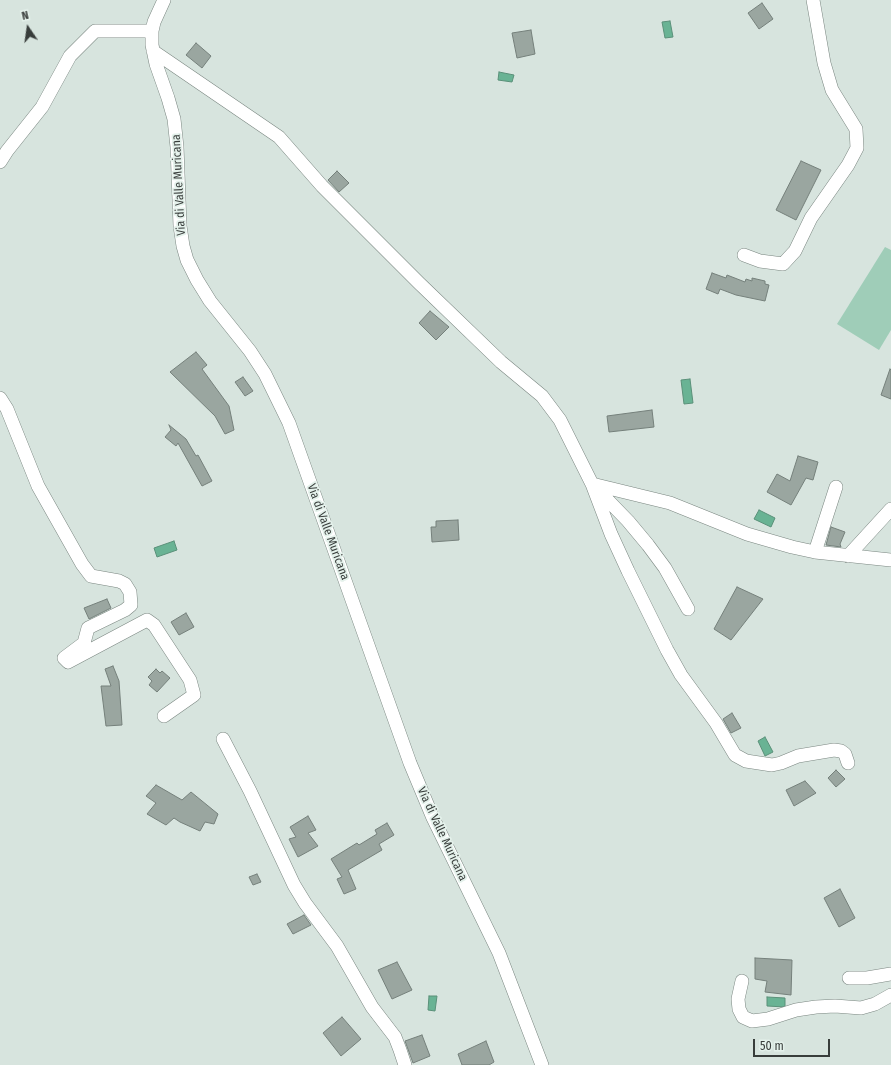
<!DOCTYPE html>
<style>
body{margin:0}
#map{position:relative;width:891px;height:1065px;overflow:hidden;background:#d7e4de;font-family:"Fira Sans Condensed",sans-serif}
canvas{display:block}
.north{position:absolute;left:8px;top:8px;width:40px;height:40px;-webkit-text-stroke:3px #e4f1eb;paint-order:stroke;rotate:347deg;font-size:11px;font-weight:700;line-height:16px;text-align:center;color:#383d3b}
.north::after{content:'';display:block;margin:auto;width:14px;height:18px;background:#383d3b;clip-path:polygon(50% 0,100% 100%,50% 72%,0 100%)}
.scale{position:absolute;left:753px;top:1039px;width:77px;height:18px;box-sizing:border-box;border:2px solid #383d3b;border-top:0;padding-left:5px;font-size:12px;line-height:14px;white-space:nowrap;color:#383d3b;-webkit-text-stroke:3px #e4f1eb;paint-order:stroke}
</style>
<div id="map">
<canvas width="891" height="1065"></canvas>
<div class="north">N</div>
<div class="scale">50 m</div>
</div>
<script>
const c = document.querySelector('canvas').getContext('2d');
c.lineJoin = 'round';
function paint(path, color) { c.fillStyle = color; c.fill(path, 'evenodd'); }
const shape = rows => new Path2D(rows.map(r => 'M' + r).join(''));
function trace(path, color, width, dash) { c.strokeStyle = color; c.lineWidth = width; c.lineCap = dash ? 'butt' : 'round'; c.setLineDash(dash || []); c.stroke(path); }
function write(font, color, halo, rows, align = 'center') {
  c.font = font + ' "Fira Sans Condensed",sans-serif'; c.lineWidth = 3.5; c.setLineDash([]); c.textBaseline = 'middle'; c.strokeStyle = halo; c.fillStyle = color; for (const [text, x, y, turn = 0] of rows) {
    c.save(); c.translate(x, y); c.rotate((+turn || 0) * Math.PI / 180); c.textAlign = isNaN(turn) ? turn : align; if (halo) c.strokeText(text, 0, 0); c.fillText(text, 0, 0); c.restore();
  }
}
paint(shape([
 [885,247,891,250,891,330,879,350,837,324]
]), '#9fcdb8');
const water = shape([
 [670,21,673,37,665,38,662,22,670,21],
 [499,72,514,75,512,82,498,80,499,72],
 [690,379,693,403,684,404,681,380,690,379],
 [759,510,775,518,771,527,754,519,759,510],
 [174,541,177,550,157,557,154,548,174,541],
 [765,737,773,752,765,756,758,741,765,737],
 [429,996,437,996,435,1011,428,1010,429,996],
 [767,997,785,998,785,1007,767,1006,767,997]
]);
paint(water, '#69b394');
trace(water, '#5a9079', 1);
const building = shape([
 [762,3,773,19,759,29,748,13,762,3],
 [531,30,535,54,517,58,512,33,531,30],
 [196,43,211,56,202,68,186,55,196,43],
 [801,161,821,170,796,220,776,210,801,161],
 [337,171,349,183,339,192,328,180,337,171],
 [712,273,726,278,727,275,745,282,746,279,752,281,752,278,765,281,765,284,769,285,765,301,736,295,720,289,718,294,706,289,712,273],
 [430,311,449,327,436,340,419,323,430,311],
 [196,352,207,365,202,369,229,406,234,430,225,434,215,416,170,372,196,352],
 [890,369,891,370,891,399,881,395,890,369],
 [243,377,253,391,245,396,235,382,243,377],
 [652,410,654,427,609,432,607,416,652,410],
 [169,425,186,439,196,456,198,455,212,481,202,486,178,443,176,446,165,437,171,430,169,425],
 [798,456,818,462,813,480,806,478,791,505,767,492,777,474,790,481,798,456],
 [458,520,459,540,432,542,431,527,436,527,436,521,458,520],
 [831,527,845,532,840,544,841,547,826,545,831,527],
 [737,587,763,599,731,640,714,629,737,587],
 [107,599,111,608,89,619,84,608,107,599],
 [186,613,194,627,179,635,171,622,186,613],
 [113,666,119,681,122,725,106,726,101,686,111,686,105,669,113,666],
 [156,669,160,673,162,671,170,678,157,692,149,685,152,681,148,677,156,669],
 [732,713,741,728,731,733,723,719,732,713],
 [836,770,845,779,836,787,828,778,836,770],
 [805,781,816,793,794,806,786,790,805,781],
 [156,785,182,800,191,792,218,814,214,824,205,822,200,831,180,822,174,818,166,825,147,814,156,803,146,796,156,785],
 [308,816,316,830,308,833,318,846,298,857,289,839,296,837,290,827,308,816],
 [387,823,394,835,379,844,382,850,348,870,356,889,344,894,337,879,342,877,331,859,357,843,359,845,377,834,375,830,387,823],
 [257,874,261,882,253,885,249,877,257,874],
 [840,889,855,918,839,927,824,898,840,889],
 [304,915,311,925,293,934,287,924,304,915],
 [755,958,792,960,791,995,765,992,767,981,755,979,755,958],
 [397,962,412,990,392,999,378,970,397,962],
 [342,1017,361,1039,341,1056,323,1033,342,1017],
 [422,1035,430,1056,413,1063,405,1041,422,1035],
 [486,1041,494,1062,489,1065,462,1065,458,1054,486,1041]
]);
paint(building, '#9aa6a0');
trace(building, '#75807b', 1);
const minor = shape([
 [164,0,154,22,152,31,152,45,156,64,168,98,174,119,177,147,180,226,183,246,187,260,197,280,210,301,250,351,265,374,289,423,410,763,433,818,499,953,542,1065],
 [153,51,279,137,322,186,419,283,501,362,542,396,560,420,592,484,670,503,747,534,792,547,815,552,891,560],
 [0,162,7,151,42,107,70,56,95,31,152,31],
 [744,255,760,261,783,264,795,251,811,218,848,165,857,148,856,129,832,90,824,63,813,0],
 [0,398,7,409,38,486,82,564,91,576,119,581,125,584,130,592,131,605,125,610,88,628,84,643,64,658,68,662,147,620,154,625,190,680,194,695,164,716],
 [592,484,611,534,628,571,667,650,681,675,716,723,735,755,746,761,772,765,781,763,798,756,834,750,841,751,845,754,848,763],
 [596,488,628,521,648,545,665,568,688,609],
 [815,552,836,487],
 [848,556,891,509],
 [223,739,250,791,294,885,305,903,337,946,372,1007,395,1037,400,1050,405,1065],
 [849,978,867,978,891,974],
 [742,981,738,999,739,1009,743,1017,752,1021,768,1019,796,1010,816,1007,835,1006,861,1008,875,1004,891,995]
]);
trace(minor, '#7a8680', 14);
trace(minor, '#fff', 13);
write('12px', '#383d3b', '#e4f1eb', [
 ["Via di Valle Muricana",179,185,-93],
 ["Via di Valle Muricana",328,532,70],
 ["Via di Valle Muricana",442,834,65]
]);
</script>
